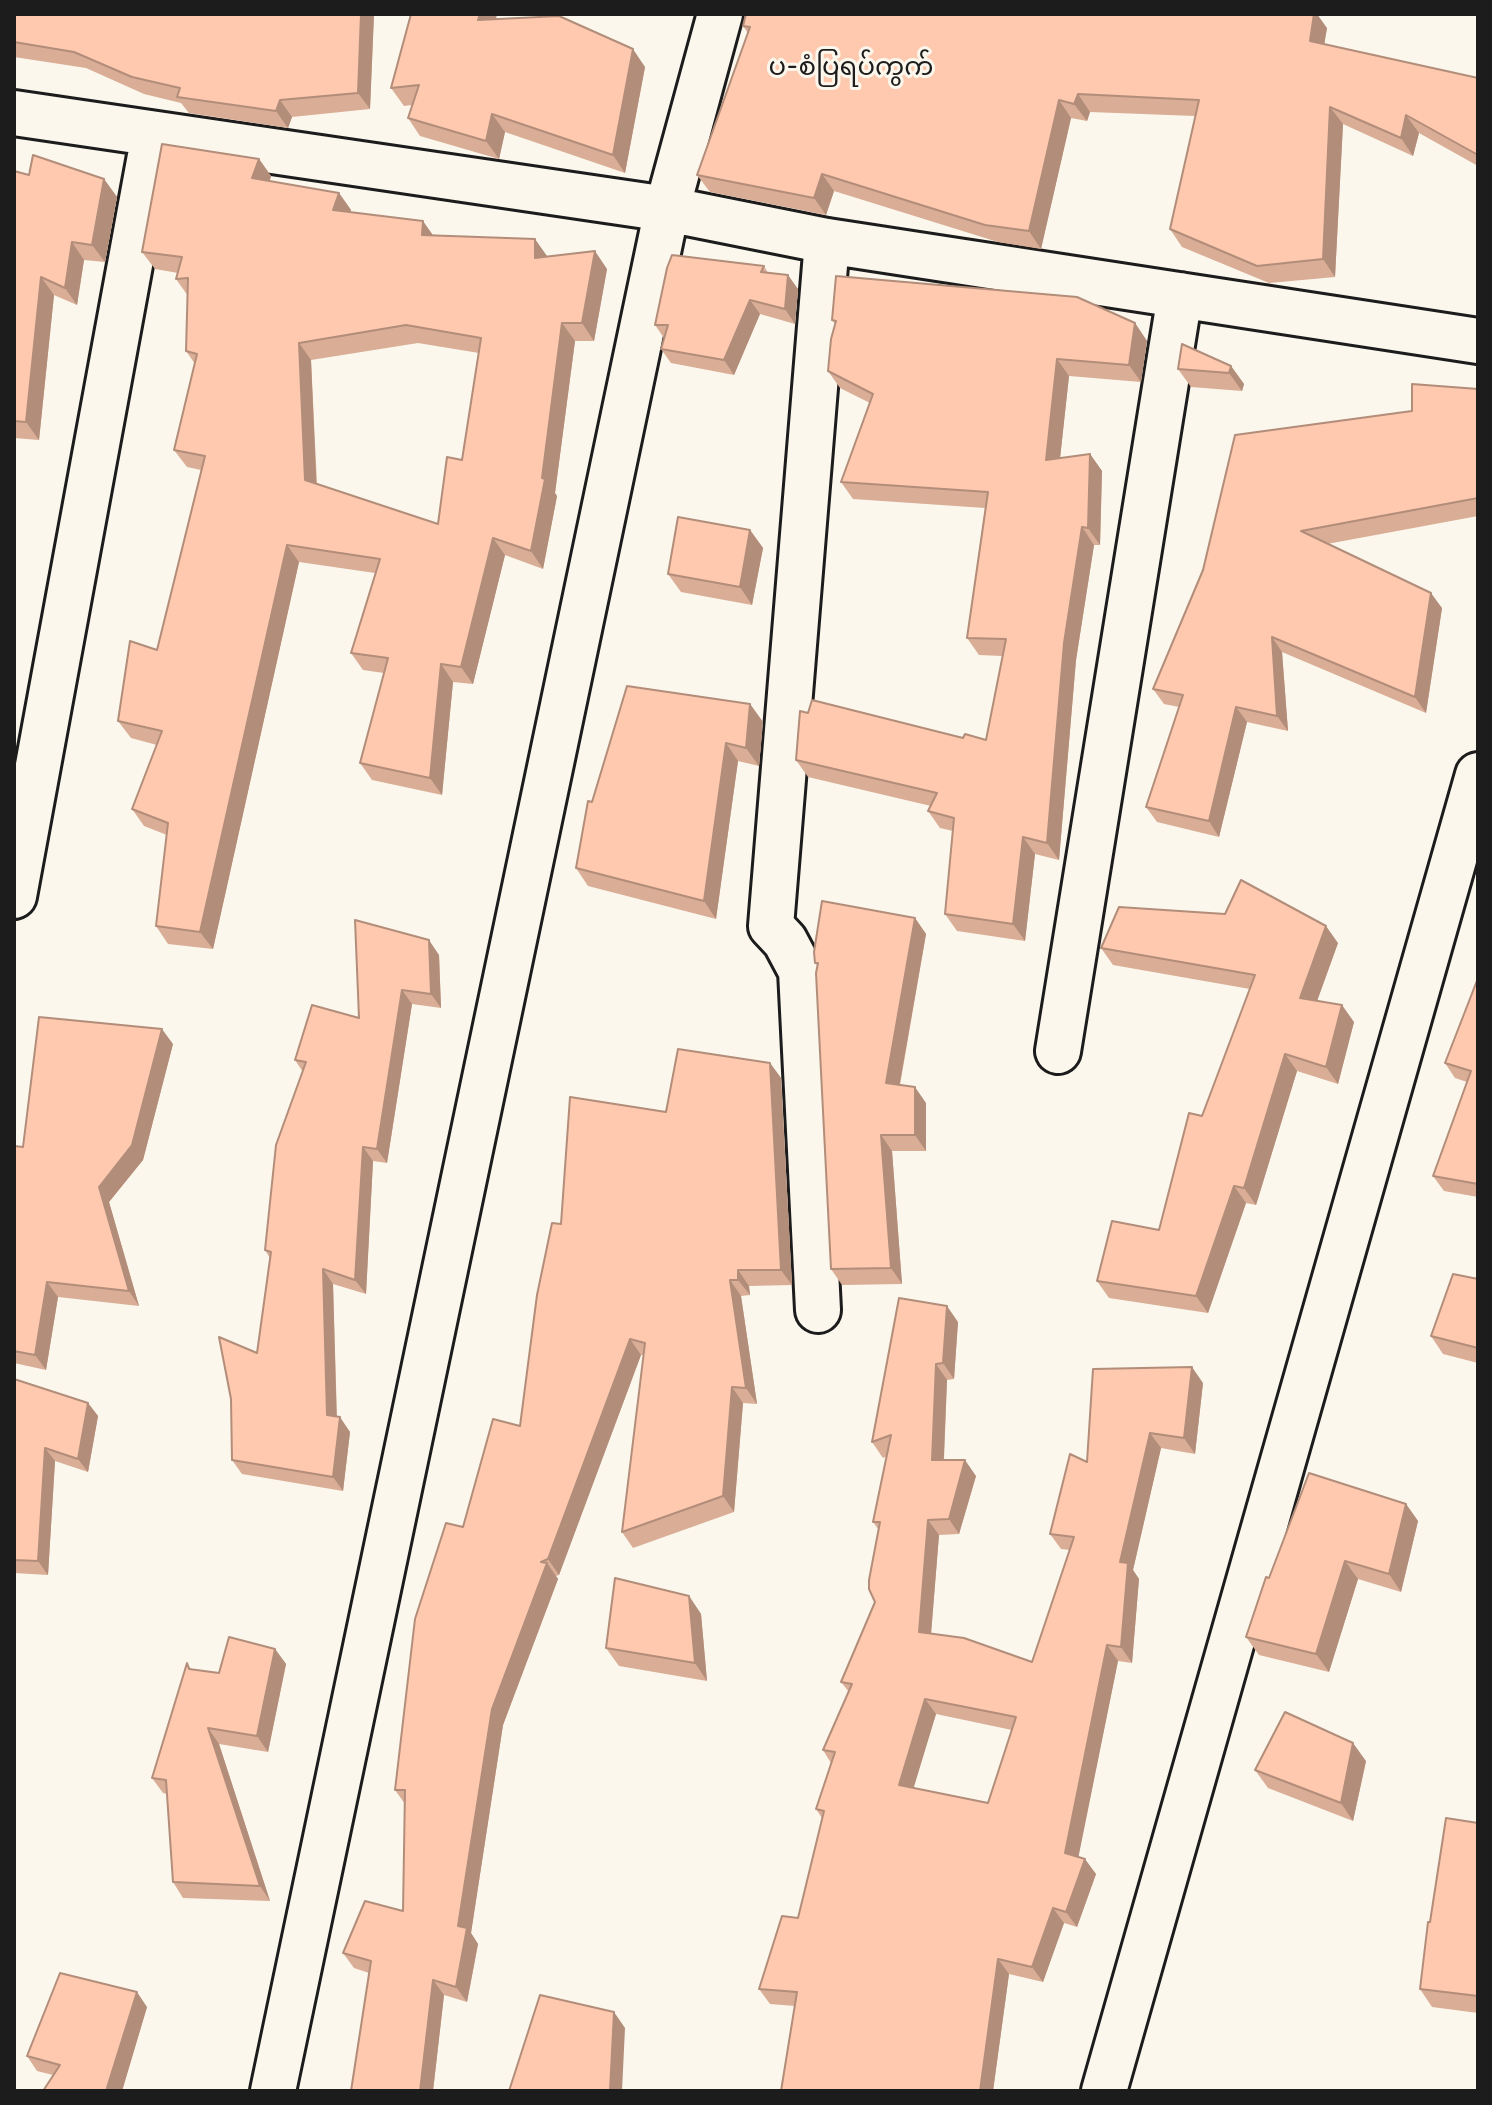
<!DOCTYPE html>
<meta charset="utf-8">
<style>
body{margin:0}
#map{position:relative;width:1492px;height:2105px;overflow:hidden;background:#fbf7ec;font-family:"Playpen Sans",sans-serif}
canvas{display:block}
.frame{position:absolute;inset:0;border:16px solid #1c1c1c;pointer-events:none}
</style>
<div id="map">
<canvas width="1492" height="2105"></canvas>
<div class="frame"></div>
</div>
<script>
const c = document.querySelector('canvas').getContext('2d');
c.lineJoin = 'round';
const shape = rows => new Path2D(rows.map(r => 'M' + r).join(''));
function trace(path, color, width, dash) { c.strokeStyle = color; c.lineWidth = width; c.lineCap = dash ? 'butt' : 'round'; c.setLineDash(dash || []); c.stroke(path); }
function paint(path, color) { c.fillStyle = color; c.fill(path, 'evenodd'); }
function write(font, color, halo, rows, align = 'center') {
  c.font = font + ' "Playpen Sans","Noto Sans Myanmar",sans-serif'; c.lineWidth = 6; c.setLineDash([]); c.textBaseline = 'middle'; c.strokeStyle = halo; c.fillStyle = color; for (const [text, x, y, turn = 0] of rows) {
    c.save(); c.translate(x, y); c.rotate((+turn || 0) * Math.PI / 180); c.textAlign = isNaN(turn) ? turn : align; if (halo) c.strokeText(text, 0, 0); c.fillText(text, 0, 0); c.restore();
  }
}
const minor = shape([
 [14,113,667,209,827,241,1478,341],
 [14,896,154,134],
 [1058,1051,1180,295],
 [818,1310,801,971,785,941,771,926,827,241],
 [273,2091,667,209,720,14],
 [1104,2091,1478,775]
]);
trace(minor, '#1c1c1c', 50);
trace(minor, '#fbf7ec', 44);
paint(shape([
 [14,14,374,14,370,109,292,117,288,128,189,113,181,103,144,94,86,68,14,57],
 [411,14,497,14,496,19,645,67,625,173,505,132,499,159,420,136,408,118,412,105,404,106,391,88],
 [743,26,1327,28,1324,44,1478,78,1478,166,1419,133,1413,156,1343,124,1335,277,1269,283,1182,247,1170,229,1195,116,1090,112,1087,121,1071,118,1041,249,998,242,834,191,826,215,710,192,697,175,748,33],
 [259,159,271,176,270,181,339,193,351,210,350,212,433,236,607,269,594,341,575,341,555,493,557,496,543,569,505,555,473,684,453,682,442,795,372,780,360,763,384,673,363,670,351,653,375,573,299,562,213,949,168,944,156,926,167,835,144,826,132,809,157,745,131,738,118,721,157,650,201,470,187,467,174,450,195,364,186,351,188,296,176,279,178,273,155,269,142,252],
 [418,343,479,353,462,460,438,524,317,484,311,360],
 [14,171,29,175,104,179,117,197,105,262,84,260,77,305,54,295,39,440,14,438],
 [764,266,768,273,798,289,795,324,760,314,734,375,671,363,661,349,664,338,655,325],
 [832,320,1135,323,1147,341,1141,382,1069,376,1060,458,1090,454,1102,471,1100,545,1094,545,1076,660,1059,860,1035,854,1025,941,957,931,945,914,953,831,940,828,928,811,931,806,808,777,796,760,963,738,986,740,1002,656,979,655,967,638,985,508,853,499,841,482,870,403,840,388,828,371,835,324],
 [1231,366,1244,384,1242,391,1191,387,1178,369],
 [1478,389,1478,516,1327,544,1442,608,1426,713,1282,652,1288,731,1247,722,1219,837,1157,822,1146,807,1179,707,1164,704,1153,689,1412,411],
 [750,530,763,548,752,605,681,592,668,574],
 [750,704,763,722,759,766,738,761,716,919,588,886,576,868],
 [915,918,926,934,900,1085,926,1103,926,1151,892,1151,902,1284,842,1285,831,1269,817,965,815,963],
 [1338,943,1317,1001,1354,1022,1338,1084,1297,1071,1256,1205,1246,1203,1208,1313,1109,1298,1097,1281,1159,1230,1250,989,1113,965,1101,948],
 [439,955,441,1008,412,1004,387,1163,373,1161,366,1294,333,1284,337,1417,350,1432,343,1491,242,1474,232,1460,257,1353,270,1258,265,1250,303,1072,295,1060,359,1018],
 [1478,978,1478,1197,1444,1191,1433,1176,1467,1082,1455,1078,1445,1063],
 [173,1044,143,1160,109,1202,139,1306,58,1297,46,1370,14,1363,14,1146,23,1147],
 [770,1063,781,1078,792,1285,749,1286,750,1295,741,1296,757,1404,743,1403,734,1512,633,1548,622,1532,644,1355,641,1355,559,1575,556,1576,558,1579,503,1725,471,1933,478,1944,467,2002,444,1995,433,2091,351,2091,369,1973,354,1968,343,1953,403,1911,405,1804,395,1790,463,1527,520,1426,561,1224,666,1112],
 [1478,1279,1478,1363,1443,1354,1431,1336],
 [958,1322,954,1379,947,1380,944,1460,976,1476,959,1534,939,1535,931,1633,1032,1662,1070,1550,1061,1549,1050,1534,1087,1462,1203,1383,1195,1454,1161,1448,1133,1570,1139,1579,1132,1663,1118,1661,1078,1857,1096,1874,1077,1927,1064,1923,1043,1982,1009,1974,993,2091,781,2091,795,2006,770,2004,759,1989,798,1918,822,1818,816,1809,831,1763,823,1750,849,1692,841,1682,875,1602,878,1529,873,1522,887,1456,883,1458,872,1442],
 [936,1714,1012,1730,988,1803,913,1788],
 [14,1379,88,1403,98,1416,88,1472,55,1461,48,1575,14,1573],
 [1406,1504,1418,1521,1401,1592,1358,1579,1329,1672,1259,1655,1246,1637,1269,1578],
 [689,1596,701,1614,707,1681,619,1666,606,1648],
 [275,1649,286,1664,268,1752,219,1744,270,1901,183,1898,173,1882,167,1794,163,1793,152,1778,187,1663,191,1669,219,1673],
 [1366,1761,1353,1821,1268,1788,1255,1770],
 [1478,1823,1478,2013,1432,2007,1420,1989,1430,1922],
 [147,2007,122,2091,43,2091,53,2075,37,2071,27,2056]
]), '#daad96');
paint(shape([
 [361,14,374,14,370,109,358,93],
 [480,14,497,14,491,38,478,20],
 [1314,14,1317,14,1327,28,1322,58,1310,41],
 [633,49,645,67,625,173,613,155],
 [1078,94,1090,112,1087,121,1074,104],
 [280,100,292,117,288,128,276,111],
 [1059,100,1071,118,1041,249,1029,231],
 [1330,107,1343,124,1335,277,1323,259],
 [492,114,505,132,499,159,486,141],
 [1406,115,1419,133,1413,156,1401,138],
 [259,159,271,176,265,195,252,178],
 [822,174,834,191,826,215,814,198],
 [104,179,117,197,105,262,92,245],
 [339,193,351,210,345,227,333,210],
 [423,221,435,238,422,235],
 [535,239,547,256,535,258],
 [72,242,84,260,77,305,65,288],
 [595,251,607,269,594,341,582,323],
 [788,275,798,289,795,324,785,309],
 [41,277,54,295,39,440,26,422],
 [750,300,760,314,734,375,724,360],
 [562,323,575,341,555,493,557,496,543,569,531,551,542,478],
 [1135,323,1147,341,1141,382,1129,365],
 [299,343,311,360,317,498,305,480],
 [1057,359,1069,376,1058,477,1046,460],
 [1231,366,1244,384,1242,391,1229,373],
 [1090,454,1102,471,1100,545,1088,528],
 [1082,527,1094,545,1076,660,1059,860,1047,843,1064,643],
 [750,530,763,548,752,605,740,587],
 [493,538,505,555,473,684,461,667],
 [287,545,299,562,213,949,200,932],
 [1431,593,1442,608,1426,713,1415,697],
 [1272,637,1282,652,1288,731,1277,716],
 [441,664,453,682,442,795,430,778],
 [750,704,763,722,759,766,746,748],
 [1236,707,1247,722,1219,837,1209,821],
 [726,743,738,761,716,919,704,901],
 [1023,837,1035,854,1025,941,1013,924],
 [915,918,926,934,897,1099,886,1083],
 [1326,926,1338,943,1312,1015,1300,998],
 [429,940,439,955,441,1008,431,994],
 [402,990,412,1004,387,1163,377,1149],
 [1342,1005,1354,1022,1338,1084,1326,1067],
 [162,1029,173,1044,143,1160,109,1202,139,1306,129,1291,99,1187],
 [1285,1054,1297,1071,1256,1205,1244,1188],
 [770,1063,781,1078,792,1285,781,1270],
 [915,1087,926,1103,926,1151,915,1135],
 [881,1135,892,1151,902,1284,891,1268],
 [363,1147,373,1161,366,1294,355,1280],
 [1234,1186,1246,1203,1208,1313,1196,1296],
 [323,1269,333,1284,337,1430,327,1415],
 [738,1270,749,1286,750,1295,738,1280],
 [730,1280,741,1296,757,1404,746,1388],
 [47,1282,58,1297,46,1370,35,1355],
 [947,1306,958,1322,954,1379,943,1363],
 [630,1339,641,1355,559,1575,548,1559],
 [936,1364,947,1380,943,1476,932,1460],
 [1192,1367,1203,1383,1195,1454,1184,1438],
 [732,1387,743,1403,734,1512,723,1496],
 [88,1403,98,1416,88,1472,78,1459],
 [340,1417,350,1432,343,1491,333,1477],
 [1150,1433,1161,1448,1133,1570,1139,1579,1132,1663,1121,1647,1120,1562],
 [45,1448,55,1461,48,1575,38,1561],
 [965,1460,976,1476,959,1534,949,1519],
 [1406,1504,1418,1521,1401,1592,1389,1574],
 [928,1520,939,1535,930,1647,919,1632],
 [1345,1561,1358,1579,1329,1672,1316,1654],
 [547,1563,558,1579,503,1725,471,1933,478,1944,467,2002,456,1987,458,1926,492,1709],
 [689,1596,701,1614,707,1681,695,1663],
 [1107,1645,1118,1661,1076,1869,1065,1853],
 [275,1649,286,1664,268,1752,257,1736],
 [925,1699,936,1714,910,1800,899,1785],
 [208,1728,219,1744,270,1901,260,1886],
 [1353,1743,1366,1761,1353,1821,1341,1803],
 [1085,1859,1096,1874,1077,1927,1066,1912],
 [1053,1908,1064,1923,1043,1982,1032,1967],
 [998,1959,1009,1974,993,2091,980,2091],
 [433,1980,444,1995,433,2091,420,2091],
 [137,1992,147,2007,122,2091,106,2091],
 [614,2012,625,2028,622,2091,610,2091]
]), '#b28d7a');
const building = shape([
 [14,14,361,14,358,93,280,100,276,111,177,97,180,88,132,77,74,52,14,42,14,14],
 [411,14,480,14,478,20,559,16,633,49,613,155,492,114,486,141,408,118,419,85,391,88,411,14],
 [746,14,1314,14,1310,41,1478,78,1478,155,1406,115,1401,138,1330,107,1323,259,1257,266,1170,229,1199,100,1078,94,1074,104,1059,100,1029,231,985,225,822,174,814,198,697,175,750,27,743,26,746,14],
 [162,144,259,159,252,178,339,193,333,210,423,221,422,235,535,239,535,258,595,251,582,323,562,323,542,478,545,479,531,551,493,538,461,667,441,664,430,778,360,763,388,658,351,653,380,559,287,545,200,932,156,926,168,823,132,809,162,731,118,721,130,641,157,650,205,456,174,450,197,354,186,351,188,278,176,279,182,257,142,252,162,144],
 [406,325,481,338,462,460,447,457,438,524,305,480,299,343,406,325],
 [33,155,104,179,92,245,72,242,65,288,41,277,26,422,14,421,14,171,29,175,33,155],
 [672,255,764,266,761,272,788,275,785,309,750,300,724,360,661,349,668,325,655,325,667,268,672,255],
 [836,276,1077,297,1135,323,1129,365,1057,359,1046,460,1090,454,1088,528,1082,527,1064,643,1047,843,1023,837,1013,924,945,914,954,818,928,811,937,793,796,760,800,711,808,713,812,700,963,738,965,734,986,740,1006,639,967,638,988,492,841,482,873,394,828,371,831,339,836,321,832,320,836,276],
 [1182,344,1231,366,1229,373,1178,369,1182,344],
 [1412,384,1478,389,1478,498,1301,531,1431,593,1415,697,1272,637,1277,716,1236,707,1209,821,1146,807,1183,695,1153,689,1203,570,1235,435,1412,411,1412,384],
 [678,517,750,530,740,587,668,574,678,517],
 [627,686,750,704,746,748,726,743,704,901,576,868,588,801,592,802,627,686],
 [1241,880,1326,926,1300,998,1342,1005,1326,1067,1285,1054,1244,1188,1234,1186,1196,1296,1097,1281,1112,1221,1159,1230,1189,1113,1202,1116,1255,975,1101,948,1119,907,1225,914,1241,880],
 [822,901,915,918,886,1083,915,1087,915,1135,881,1135,891,1268,831,1269,816,973,818,963,815,963,814,952,822,901],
 [355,920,429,940,431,994,402,990,377,1149,363,1147,355,1280,323,1269,327,1415,340,1417,333,1477,232,1460,231,1399,219,1337,257,1353,271,1252,265,1250,276,1145,306,1062,295,1060,312,1005,359,1018,355,920],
 [1478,978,1478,1184,1433,1176,1471,1071,1445,1063,1478,978],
 [39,1017,162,1029,132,1145,99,1187,129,1291,47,1282,35,1355,14,1351,14,1146,23,1147,39,1017],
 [678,1049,770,1063,781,1270,738,1270,738,1280,730,1280,746,1388,732,1387,723,1496,622,1532,645,1343,630,1339,548,1559,541,1562,547,1563,492,1709,458,1926,467,1928,456,1987,433,1980,420,2091,351,2091,371,1961,343,1953,365,1901,403,1911,405,1790,395,1790,415,1619,446,1523,463,1527,493,1419,520,1426,537,1295,552,1223,561,1224,570,1097,666,1112,678,1049],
 [1453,1274,1478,1279,1478,1348,1431,1336,1453,1274],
 [899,1298,947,1306,943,1363,936,1364,932,1460,965,1460,949,1519,928,1520,919,1632,964,1638,1032,1662,1074,1537,1050,1534,1070,1454,1087,1462,1093,1369,1192,1367,1184,1438,1150,1433,1120,1562,1128,1563,1121,1647,1107,1645,1065,1853,1085,1859,1066,1912,1053,1908,1032,1967,998,1959,980,2091,781,2091,797,1992,759,1989,782,1916,798,1918,824,1811,816,1809,835,1752,823,1750,852,1684,841,1682,875,1602,869,1589,869,1580,880,1522,873,1522,891,1435,872,1442,899,1298],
 [925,1699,1016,1717,988,1803,899,1785,925,1699],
 [14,1379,88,1403,78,1459,45,1448,38,1561,14,1560,14,1379],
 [1309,1473,1406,1504,1389,1574,1345,1561,1316,1654,1246,1637,1266,1577,1269,1578,1309,1473],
 [615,1578,689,1596,695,1663,606,1648,615,1578],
 [229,1637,275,1649,257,1736,208,1728,260,1886,173,1882,166,1780,152,1778,187,1663,189,1669,219,1673,229,1637],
 [1285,1712,1353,1743,1341,1803,1255,1770,1285,1712],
 [1446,1818,1478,1823,1478,1996,1420,1989,1428,1922,1430,1922,1446,1818],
 [60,1973,137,1992,106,2091,43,2091,60,2065,27,2056,60,1973],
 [540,1995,614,2012,610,2091,509,2091,540,1995]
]);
paint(building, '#fec9af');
trace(building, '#b28d7a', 2);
write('26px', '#1c1c1c', '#fbf7ec', [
 ["ပ-စံပြရပ်ကွက်",851,68]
]);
</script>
